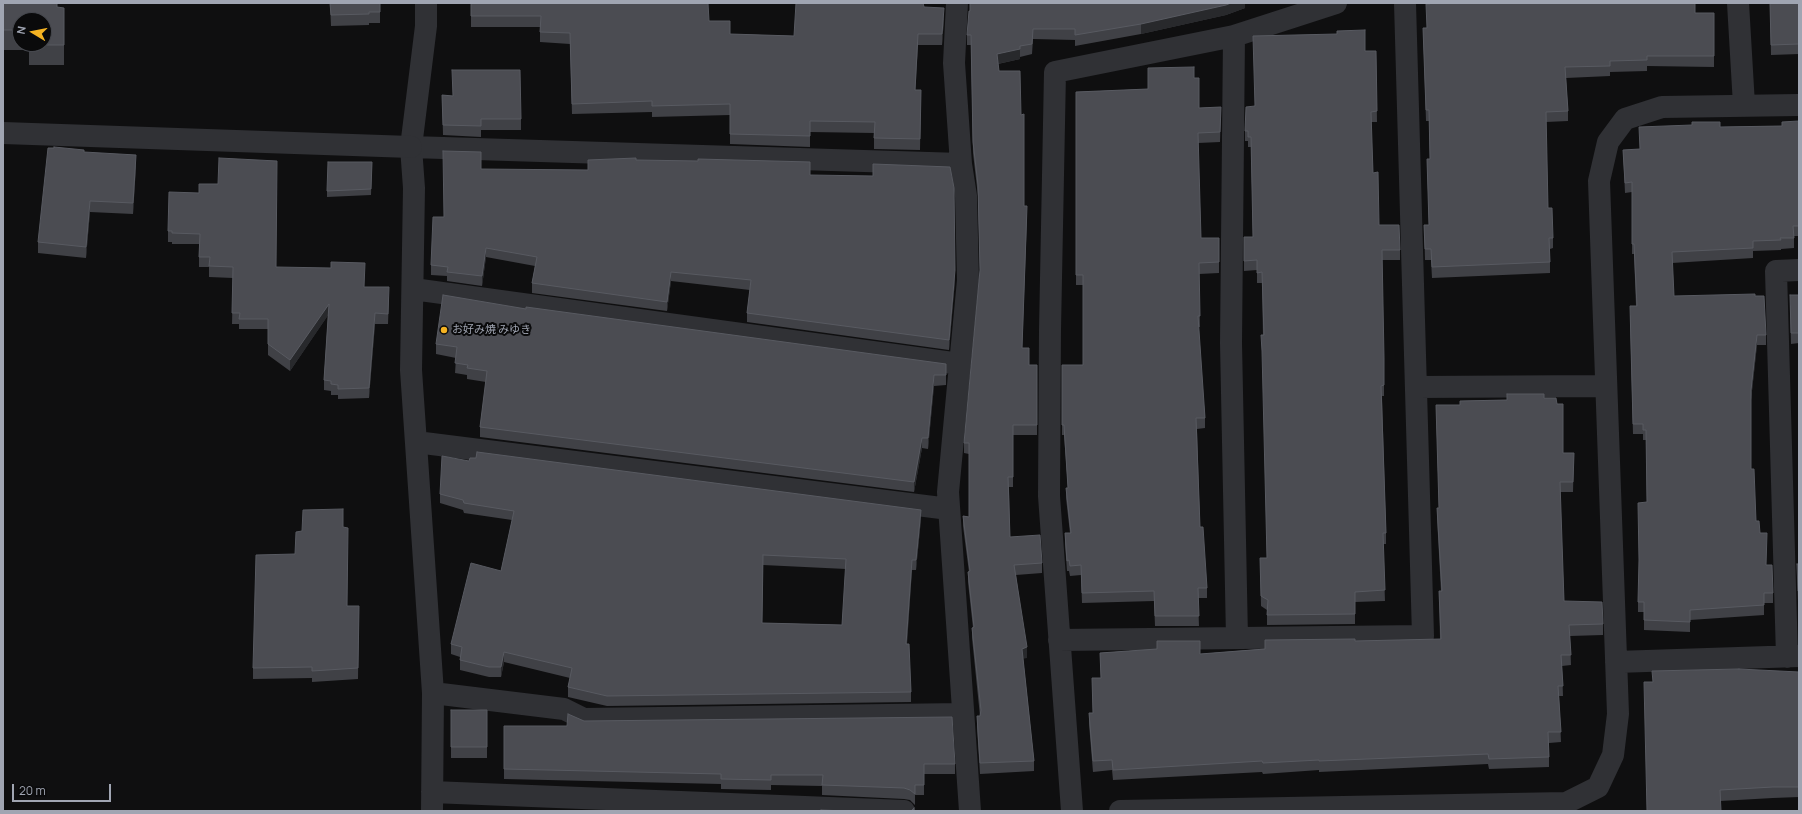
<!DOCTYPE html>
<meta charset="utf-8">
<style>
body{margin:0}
#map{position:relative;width:1802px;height:814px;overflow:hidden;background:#0f0f10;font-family:Manrope,sans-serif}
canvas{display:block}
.frame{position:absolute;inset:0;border:4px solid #a0a5b2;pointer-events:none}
.north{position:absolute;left:12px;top:12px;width:40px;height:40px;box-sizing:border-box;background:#0a0a0b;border:1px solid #46484e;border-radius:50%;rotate:280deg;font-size:11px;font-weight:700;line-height:16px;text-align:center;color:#a0a5b2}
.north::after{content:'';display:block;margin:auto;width:14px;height:18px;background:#f5b322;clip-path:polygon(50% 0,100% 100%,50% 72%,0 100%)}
.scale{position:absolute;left:12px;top:784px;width:99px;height:18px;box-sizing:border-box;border:2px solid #a0a5b2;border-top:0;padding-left:5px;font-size:12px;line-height:14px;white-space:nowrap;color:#a0a5b2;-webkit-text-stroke:3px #0a0a0b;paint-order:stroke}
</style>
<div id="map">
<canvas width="1802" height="814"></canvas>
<div class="frame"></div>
<div class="north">N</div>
<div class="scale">20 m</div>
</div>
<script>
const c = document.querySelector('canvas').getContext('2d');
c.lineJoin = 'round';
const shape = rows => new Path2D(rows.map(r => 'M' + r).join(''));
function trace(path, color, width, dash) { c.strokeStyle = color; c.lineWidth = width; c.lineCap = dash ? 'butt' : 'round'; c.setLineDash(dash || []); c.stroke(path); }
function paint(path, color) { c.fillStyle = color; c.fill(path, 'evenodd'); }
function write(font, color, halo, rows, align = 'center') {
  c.font = font + ' Manrope,"Noto Sans JP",sans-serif'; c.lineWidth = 4; c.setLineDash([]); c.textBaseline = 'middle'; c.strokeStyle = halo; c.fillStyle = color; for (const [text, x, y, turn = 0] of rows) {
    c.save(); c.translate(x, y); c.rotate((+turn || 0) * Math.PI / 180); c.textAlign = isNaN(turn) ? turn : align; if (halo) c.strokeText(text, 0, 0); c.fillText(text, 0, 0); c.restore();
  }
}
trace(shape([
 [426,3,426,26,411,147,414,188,411,370,433,693,432,811],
 [1738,3,1744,105],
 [1234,36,1231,343,1237,638],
 [411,147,961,164,954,63,957,3],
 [961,164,966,196,968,280,948,492,970,811],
 [413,289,960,364],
 [1416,387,1606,386],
 [416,442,949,509],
 [1059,640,1423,636,1405,3],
 [1787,657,1776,271,1799,270],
 [1616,662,1799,656],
 [433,693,564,709,584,719,963,714],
 [432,792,904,811],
 [1072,811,1049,496,1050,330,1055,72,1234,36,1336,3],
 [1120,811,1566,803,1598,787,1613,755,1618,714,1599,181,1608,142,1625,119,1662,107,1799,105]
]), '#303135', 22);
trace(shape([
 [3,133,411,147]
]), '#303135', 22);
paint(shape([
 [3,3,64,8,64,65,29,65,29,50,3,50],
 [20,20,44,44,20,44],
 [330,3,380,3,380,23,369,23,369,25,331,26],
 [471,3,709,21,730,34,794,36,924,7,944,19,942,45,918,45,915,90,921,90,920,150,874,149,874,133,810,132,810,147,730,144,730,115,652,117,652,112,572,114,570,44,540,42,540,27,471,27],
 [1245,3,1245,8,1226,15,1141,34,1075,46,1075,40,1033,39,1032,54,1020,57,1020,59,998,64,999,71,1021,115,1024,206,1027,217,1022,348,1029,365,1037,365,1037,435,1013,435,1013,487,1009,487,1010,537,1042,563,1042,573,1016,575,1027,658,1023,658,1034,761,1034,771,980,774,977,727,977,716,980,716,972,638,972,628,973,628,968,582,968,572,969,572,963,526,963,516,969,517,969,454,964,453,964,443,980,272,978,196,973,153,971,45,967,45,967,35],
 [1770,3,1799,3,1799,54,1771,55],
 [1695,13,1714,13,1714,67,1647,66,1647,71,1610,72,1610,76,1566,78,1568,111,1568,121,1546,122,1548,208,1553,238,1553,248,1550,249,1550,273,1432,278,1431,260,1425,260,1424,225,1429,225,1427,159,1430,159,1429,121,1426,121,1423,28],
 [1365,51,1376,51,1377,122,1371,122,1373,173,1379,225,1400,250,1400,260,1382,260,1384,369,1384,396,1382,396,1386,533,1386,544,1383,544,1385,601,1355,602,1355,624,1267,625,1267,610,1261,606,1260,558,1267,558,1262,283,1257,283,1257,270,1244,271,1244,237,1253,237,1251,147,1248,147,1248,141,1245,141,1245,131,1254,106],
 [1194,78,1199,108,1221,107,1220,142,1198,143,1201,238,1219,238,1219,273,1199,274,1200,327,1198,327,1205,418,1205,428,1197,429,1200,527,1207,588,1207,598,1198,598,1199,626,1155,626,1154,601,1082,603,1081,575,1070,576,1069,571,1067,571,1065,544,1065,533,1070,533,1066,498,1066,488,1068,488,1064,435,1062,435,1062,365,1083,365,1083,285,1076,285,1076,92,1148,89],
 [442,95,453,96,521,119,521,130,481,130,481,137,443,135],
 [1799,121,1799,236,1794,236,1794,248,1781,249,1781,250,1753,251,1753,258,1672,263,1674,296,1755,296,1766,335,1766,345,1757,345,1751,400,1751,469,1756,521,1760,533,1766,565,1773,593,1773,603,1764,603,1764,615,1690,620,1690,632,1644,630,1644,612,1638,612,1638,602,1647,502,1646,440,1643,440,1643,434,1633,434,1630,316,1636,306,1634,254,1632,254,1632,192,1625,193,1623,150,1640,149,1720,127,1782,126],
 [84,152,136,166,133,214,90,212,86,258,38,253,38,242],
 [636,160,810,175,955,280,949,350,747,322,747,313,750,290,671,281,667,311,532,293,532,283,535,266,486,257,482,286,447,281,447,276,431,275,431,265,444,217,481,169,588,170],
 [372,162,371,195,327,197,327,191],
 [199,193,276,267,364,287,389,297,388,324,375,324,369,398,338,399,338,395,331,395,331,391,324,390,324,380,328,315,290,371,268,355,268,329,239,329,239,324,232,324,233,278,209,277,209,267,199,267,199,244,172,244,172,242,168,242,168,231],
 [1799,295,1799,343,1791,344,1790,306],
 [526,309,946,375,946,385,934,386,928,449,922,448,914,492,480,437,480,427,486,382,467,379,467,375,455,373,456,358,436,354,436,344],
 [1544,398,1557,404,1563,453,1574,453,1573,492,1560,492,1564,601,1603,624,1603,635,1570,636,1571,665,1562,666,1563,696,1559,696,1561,742,1549,743,1549,767,1489,769,1488,764,1319,772,1319,770,1263,774,1262,772,1113,780,1112,770,1093,772,1089,724,1089,713,1093,713,1092,678,1101,678,1100,653,1157,649,1157,641,1200,654,1355,641,1440,639,1439,591,1441,591,1437,518,1437,508,1439,508,1436,405,1460,405,1460,401,1507,400],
 [469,461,921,519,916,570,912,570,907,644,911,692,911,702,607,706,568,697,568,687,570,678,504,662,501,677,489,677,460,670,460,657,451,654,451,644,501,571,512,520,464,513,463,510,440,503,440,494],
 [763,565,846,569,842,625,762,623],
 [343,527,347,606,359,606,358,679,312,682,312,678,253,679,253,668,295,554],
 [1799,564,1799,602,1798,602,1797,574],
 [1799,672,1799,797,1773,798,1720,801,1652,682],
 [451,710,487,710,487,758,451,758],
 [584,721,955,764,955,774,924,774,924,795,915,795,915,805,910,800,904,799,822,795,822,786,771,785,771,790,721,789,721,784,504,779,504,726,567,726]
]), '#404146');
paint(shape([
 [1231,3,1245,3,1245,8,1226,15,1141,34,1141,24],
 [944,8,944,19,942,45,942,34],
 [918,34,918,45,915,100,915,90],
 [1020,49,1020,59,997,64,997,54],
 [136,155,136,166,133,214,133,203],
 [90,201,90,212,86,258,86,247],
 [1027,206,1027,217,1022,358,1022,348],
 [486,248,486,257,482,286,482,276],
 [955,270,955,280,949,350,949,340],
 [671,272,671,281,667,311,667,302],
 [329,304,329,314,290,371,290,360],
 [375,313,375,324,369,398,369,388],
 [1757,335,1757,345,1751,400,1751,390],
 [934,375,934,386,928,449,928,438],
 [922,438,922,448,914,492,914,482],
 [921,510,921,519,916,570,916,560],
 [912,560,912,570,906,654,906,644],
 [1027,647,1027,658,1022,659,1022,649],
 [504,652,504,662,501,677,501,667]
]), '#28292c');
const building = shape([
 [3,3,57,3,57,7,64,8,64,45,29,45,29,44,44,44,44,20,20,20,20,30,3,30,3,3],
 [330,3,380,3,380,12,369,12,369,14,331,15,330,3],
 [471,3,708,3,709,21,730,21,730,34,794,36,796,3,923,3,924,7,944,8,942,34,918,34,915,90,921,90,920,139,874,138,875,122,810,121,810,136,730,134,730,104,652,106,652,101,572,104,570,33,540,32,541,16,471,16,471,3],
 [970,3,1231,3,1226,5,1141,24,1075,35,1075,29,1033,29,1032,44,1020,46,1020,49,997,54,999,71,1020,71,1021,115,1024,114,1024,206,1027,206,1022,348,1029,348,1029,365,1037,365,1037,425,1013,425,1013,477,1008,477,1010,537,1040,535,1042,563,1014,565,1027,647,1022,649,1034,761,980,763,977,716,980,716,981,710,972,628,974,627,968,572,970,571,963,516,969,517,969,443,964,443,980,270,978,185,973,142,971,35,967,35,969,11,970,11,970,3],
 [1430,3,1695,3,1695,13,1714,13,1714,56,1647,56,1647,60,1610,61,1610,66,1565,67,1568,111,1546,112,1548,208,1552,208,1553,238,1549,238,1550,262,1432,267,1431,249,1425,249,1424,225,1429,225,1427,159,1430,159,1429,110,1426,110,1423,28,1427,28,1426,4,1430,4,1430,3],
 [1770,3,1799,3,1799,44,1771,45,1770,3],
 [1365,30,1365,51,1376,51,1377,111,1371,112,1373,173,1378,172,1379,225,1399,225,1400,250,1382,250,1384,358,1384,385,1381,386,1386,533,1383,533,1385,590,1355,592,1355,614,1267,615,1268,600,1261,596,1260,558,1267,558,1262,351,1261,335,1264,335,1262,272,1257,273,1257,260,1244,261,1244,237,1253,237,1251,137,1248,137,1248,131,1245,131,1246,107,1255,106,1253,36,1337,34,1337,31,1365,30],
 [1194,67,1194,78,1199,78,1199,108,1221,107,1220,132,1198,133,1201,238,1219,238,1219,262,1199,263,1200,316,1198,316,1205,418,1196,418,1200,527,1203,527,1207,588,1198,588,1199,616,1155,616,1154,591,1082,593,1081,565,1070,566,1069,560,1067,561,1065,533,1071,533,1066,488,1068,488,1064,425,1062,425,1062,365,1083,365,1083,275,1076,275,1076,92,1148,89,1148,68,1194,67],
 [452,70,520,70,521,119,481,119,481,126,443,125,442,95,453,96,452,70],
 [1799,121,1799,226,1793,226,1794,238,1780,238,1781,240,1753,241,1753,248,1672,252,1674,296,1755,294,1755,296,1764,296,1766,335,1757,335,1751,390,1751,469,1754,469,1756,521,1759,521,1760,533,1767,533,1766,565,1772,565,1773,593,1764,593,1764,605,1690,610,1690,622,1644,620,1644,602,1638,602,1639,560,1638,503,1647,502,1646,430,1643,430,1643,424,1633,424,1630,306,1637,306,1634,244,1632,244,1632,182,1625,183,1623,150,1640,149,1639,127,1692,125,1692,122,1720,122,1720,127,1782,126,1782,122,1799,121],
 [54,147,84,150,84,152,136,155,133,203,90,201,86,247,38,242,48,148,54,148,54,147],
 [443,151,481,152,481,169,588,170,588,160,636,158,636,160,698,161,698,159,810,162,810,175,873,176,873,164,950,167,954,188,955,270,949,340,747,313,751,280,671,272,667,302,532,283,537,257,486,248,482,276,447,272,448,267,431,265,433,217,444,217,443,151],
 [219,158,277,161,276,267,331,268,331,262,365,263,364,287,389,287,388,314,375,313,369,388,338,389,338,385,331,384,331,381,324,380,329,304,290,360,268,344,268,319,239,319,240,313,232,313,233,267,209,266,210,257,199,257,200,234,172,233,172,231,168,231,169,192,199,193,199,184,218,184,219,158],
 [328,162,372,162,371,189,327,191,328,162],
 [443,295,526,309,526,307,946,364,946,375,934,375,928,438,922,438,914,482,480,427,487,371,467,368,468,365,455,363,457,347,436,344,443,295],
 [1790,295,1799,295,1799,333,1791,333,1790,295],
 [1507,394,1544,394,1544,398,1556,398,1557,404,1563,404,1563,453,1574,453,1573,482,1560,482,1564,601,1602,602,1603,624,1569,625,1571,655,1561,655,1563,686,1558,686,1561,732,1548,732,1549,757,1489,759,1488,754,1319,761,1319,760,1263,763,1262,761,1113,770,1112,760,1093,761,1089,713,1093,713,1092,678,1101,678,1100,653,1157,649,1157,641,1200,641,1200,654,1265,649,1265,640,1355,639,1355,641,1441,639,1439,591,1442,591,1437,508,1439,508,1436,405,1460,405,1460,401,1507,400,1507,394],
 [477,452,921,510,916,560,912,560,906,644,909,644,911,692,607,696,568,687,572,668,504,652,501,667,489,667,460,660,462,647,451,644,471,563,501,571,514,511,464,503,463,500,440,494,442,456,469,461,470,458,476,458,477,452],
 [763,555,846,559,842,625,762,623,763,555],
 [343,509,343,527,348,528,347,606,359,606,358,668,312,671,312,667,253,668,256,555,295,554,296,532,302,531,303,510,343,509],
 [1797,564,1799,564,1799,591,1798,591,1797,564],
 [1739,669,1799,672,1799,787,1773,787,1720,790,1721,811,1647,811,1644,682,1653,682,1652,671,1739,669],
 [451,710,487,710,487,747,451,747,451,710],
 [568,714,584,721,952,717,955,764,924,764,924,785,915,785,915,794,910,790,904,788,822,785,823,775,771,775,771,780,721,779,721,774,504,769,504,726,567,726,568,714],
 [914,808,914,811,911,811,914,808],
 [821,810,845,811,821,811,821,810]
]);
paint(building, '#4b4c52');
trace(building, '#585a61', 1);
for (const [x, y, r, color] of [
 [444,330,4,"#f5b322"]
]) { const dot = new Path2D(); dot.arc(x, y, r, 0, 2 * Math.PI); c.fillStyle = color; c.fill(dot); trace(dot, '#0a0a0b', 1.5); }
write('11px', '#a0a5b2', '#0a0a0b', [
 ["お好み焼 みゆき",452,330]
], 'left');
</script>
